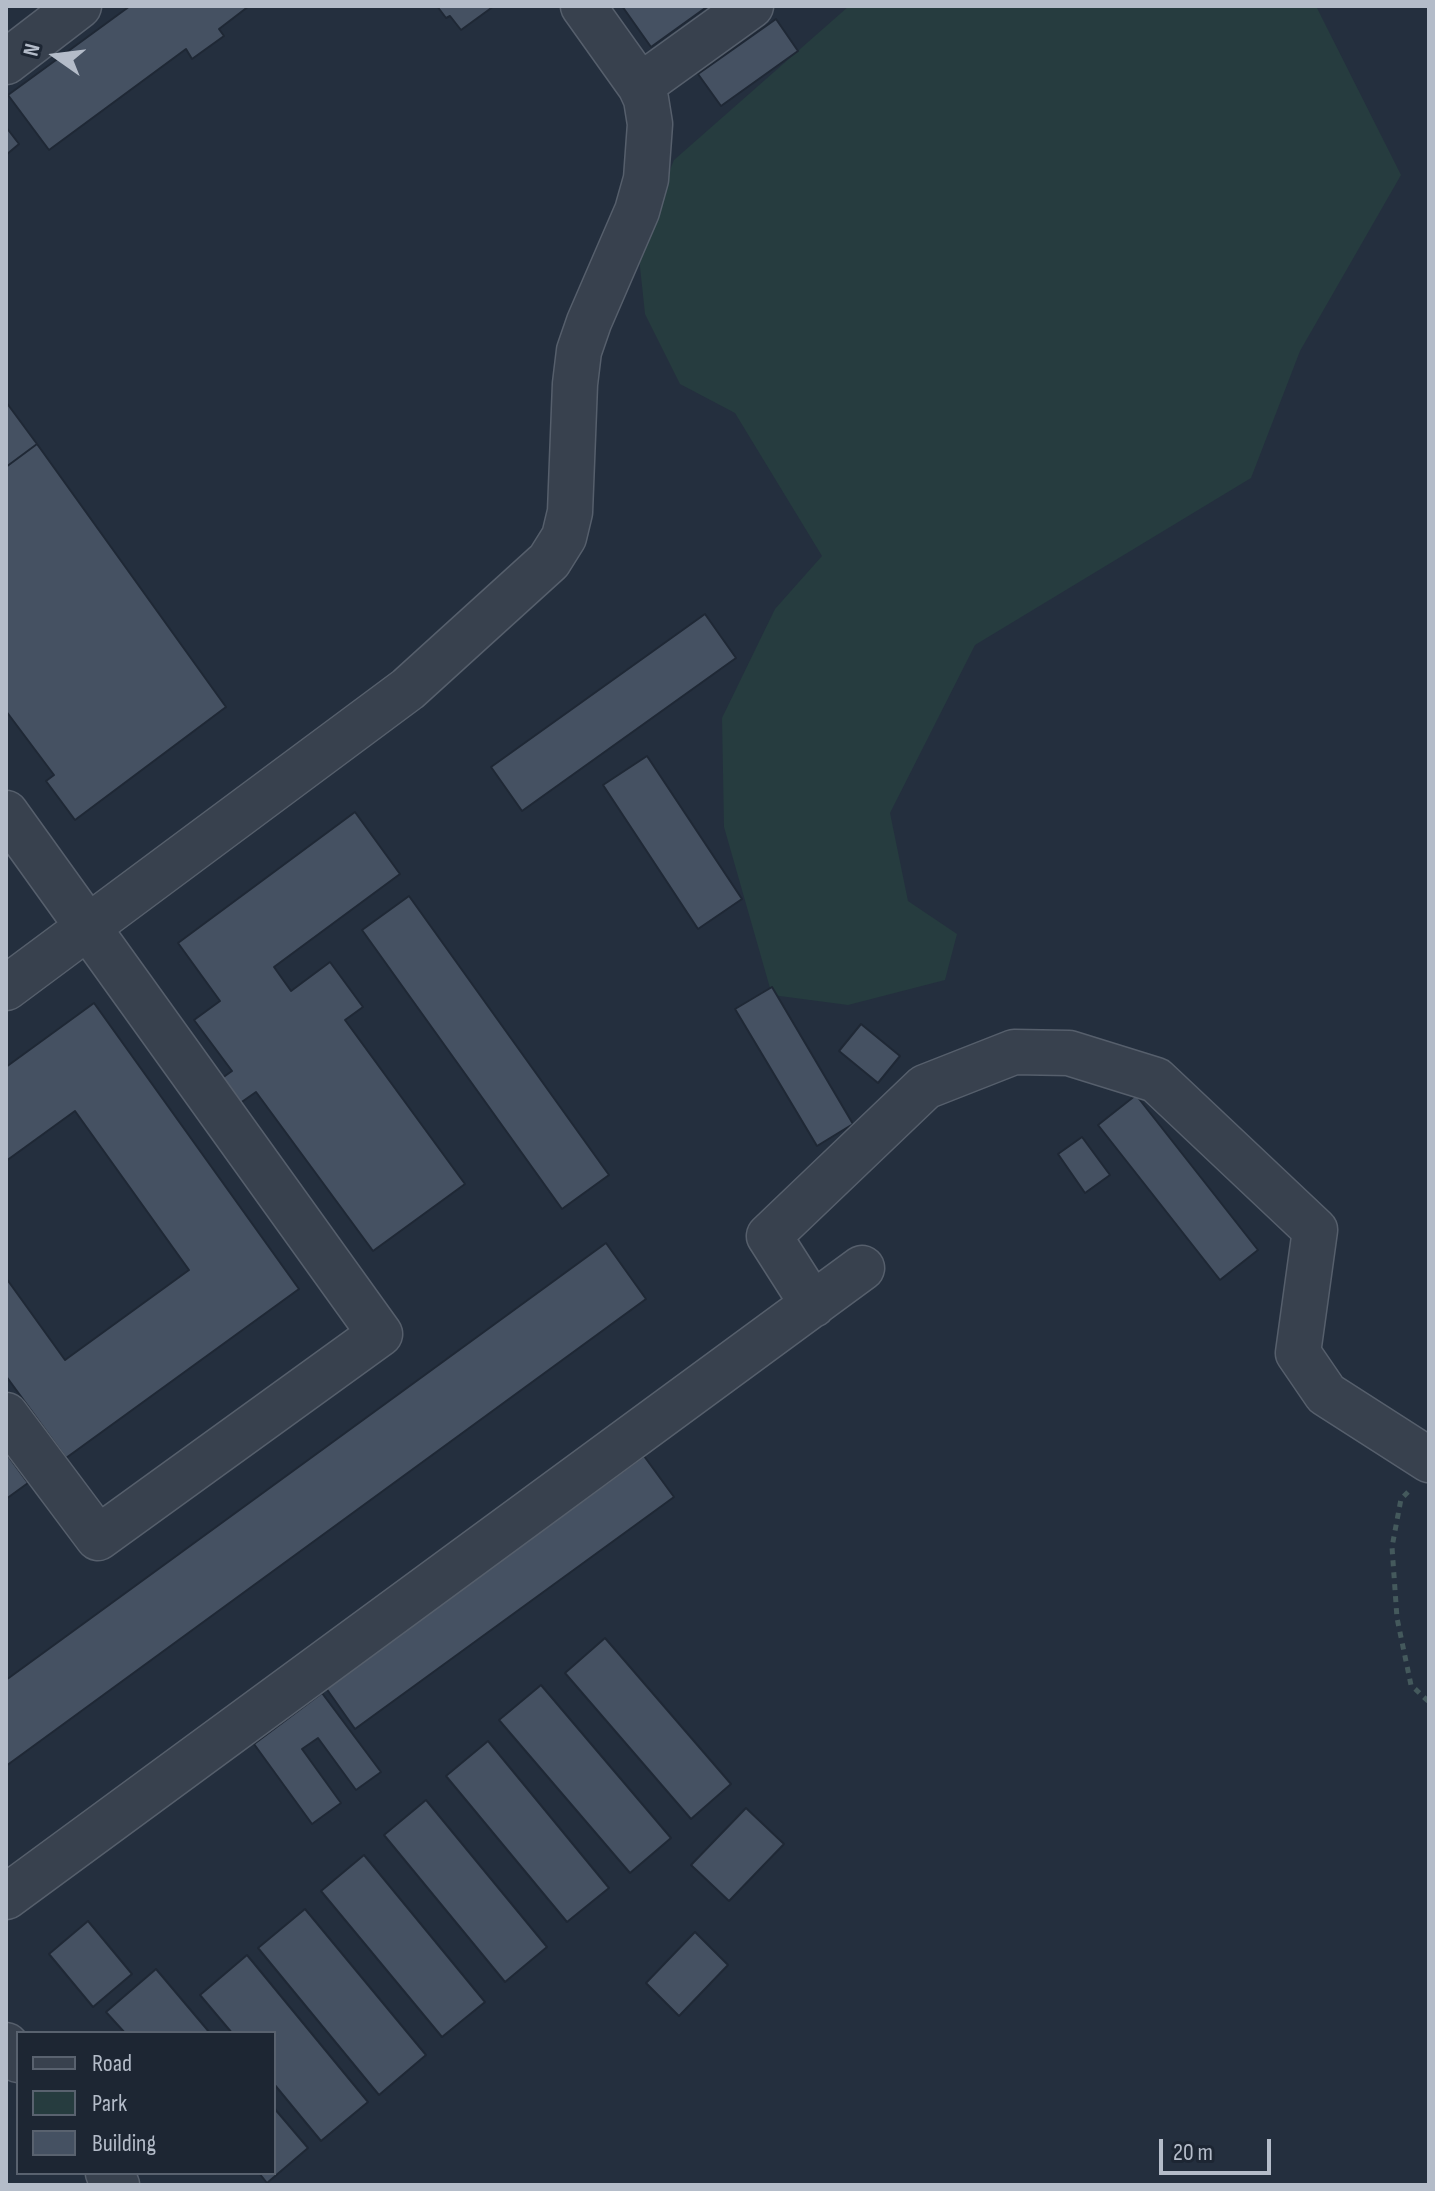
<!DOCTYPE html>
<style>
body{margin:0}
#map{position:relative;width:1435px;height:2191px;overflow:hidden;background:#242f3e;font-family:"Sofia Sans Condensed",sans-serif}
canvas{display:block}
.frame{position:absolute;inset:0;border:8px solid #b4bcc9;pointer-events:none}
.legend{position:absolute;left:16px;top:2031px;width:260px;height:144px;box-sizing:border-box;background:#1d2633;border:2px solid #59626f;margin:0;padding:10px 14px;list-style:none;font-size:24px;color:#b4bcc9}
.legend li{display:flex;align-items:center;gap:16px;height:40px}
.legend b{width:40px;border:2px solid #59626f}
.north{position:absolute;left:16px;top:16px;width:80px;height:80px;-webkit-text-stroke:6px #1d2633;paint-order:stroke;rotate:284deg;font-size:22px;font-weight:700;line-height:32px;text-align:center;color:#b4bcc9}
.north::after{content:'';display:block;margin:auto;width:28px;height:36px;background:#b4bcc9;clip-path:polygon(50% 0,100% 100%,50% 72%,0 100%)}
.scale{position:absolute;left:1159px;top:2139px;width:112px;height:36px;box-sizing:border-box;border:4px solid #b4bcc9;border-top:0;padding-left:10px;font-size:24px;line-height:28px;white-space:nowrap;color:#b4bcc9;-webkit-text-stroke:6px #1d2633;paint-order:stroke}
</style>
<div id="map">
<canvas width="1435" height="2191"></canvas>
<div class="frame"></div>
<ul class="legend">
<li><b style="height:10px;background:#38414e"></b>Road</li>
<li><b style="height:22px;background:#263c3f"></b>Park</li>
<li><b style="height:22px;background:#455162"></b>Building</li>
</ul>
<div class="north">N</div>
<div class="scale">20 m</div>
</div>
<script>
const c = document.querySelector('canvas').getContext('2d');
c.lineJoin = 'round';
function paint(path, color) { c.fillStyle = color; c.fill(path, 'evenodd'); }
const shape = rows => new Path2D(rows.map(r => 'M' + r).join(''));
function trace(path, color, width, dash) { c.strokeStyle = color; c.lineWidth = width; c.lineCap = dash ? 'butt' : 'round'; c.setLineDash(dash || []); c.stroke(path); }
paint(shape([
 [849,6,1316,6,1401,175,1300,351,1251,478,975,645,890,813,908,901,957,934,945,980,848,1005,772,995,724,827,722,718,775,609,822,556,735,413,680,384,645,314,638,248,674,160]
]), '#263c3f');
const building = shape([
 [130,6,249,6,219,29,224,36,192,59,186,49,49,150,8,95,130,6],
 [437,6,494,6,461,30,450,16,446,18,437,6],
 [622,6,708,6,651,47,622,6],
 [776,19,798,51,721,106,698,74,776,19],
 [6,127,19,144,6,155,6,127],
 [6,402,37,444,6,467,6,402],
 [37,444,226,707,75,820,46,781,54,775,6,711,6,467,37,444],
 [705,614,736,658,522,811,491,767,705,614],
 [647,756,742,899,698,929,603,785,647,756],
 [355,812,400,874,274,967,291,991,330,962,363,1007,345,1020,465,1184,373,1251,256,1092,236,1106,218,1081,232,1071,194,1020,220,1001,178,943,355,812],
 [409,896,609,1175,562,1209,362,930,409,896],
 [772,987,853,1124,817,1146,735,1009,772,987],
 [94,1003,299,1289,66,1458,6,1376,6,1278,65,1360,189,1270,75,1111,6,1161,6,1067,94,1003],
 [861,1024,900,1056,878,1083,839,1051,861,1024],
 [1136,1095,1258,1250,1220,1280,1098,1125,1136,1095],
 [1082,1137,1110,1175,1085,1193,1058,1154,1082,1137],
 [606,1243,646,1299,6,1766,6,1680,606,1243],
 [6,1453,28,1483,6,1499,6,1453],
 [644,1456,674,1497,355,1729,326,1688,644,1456],
 [605,1638,731,1784,691,1819,565,1673,605,1638],
 [541,1685,671,1838,630,1873,499,1720,541,1685],
 [322,1693,381,1772,356,1790,318,1738,302,1749,341,1803,312,1824,254,1744,322,1693],
 [488,1741,609,1888,567,1922,446,1776,488,1741],
 [426,1800,547,1947,505,1982,384,1835,426,1800],
 [746,1808,784,1844,729,1901,691,1865,746,1808],
 [364,1855,485,2002,442,2037,321,1891,364,1855],
 [305,1909,426,2055,379,2095,258,1948,305,1909],
 [88,1921,132,1974,93,2007,49,1954,88,1921],
 [695,1932,728,1965,679,2016,646,1983,695,1932],
 [247,1955,368,2102,321,2141,274,2084,274,2033,232,2033,200,1995,247,1955],
 [156,1969,210,2033,125,2033,106,2012,156,1969],
 [274,2108,308,2148,267,2183,259,2173,274,2173,274,2108]
]);
paint(building, '#455162');
trace(building, '#1f2835', 2);
const minor = shape([
 [6,62,79,6],
 [640,86,751,6],
 [6,813,380,1334,98,1538,6,1415],
 [6,988,408,689,549,561,564,537,570,512,575,384,579,351,589,322,637,211,646,179,650,124,646,99,640,86,583,6],
 [813,1305,769,1236,925,1087,1014,1052,1069,1053,1156,1080,1315,1230,1298,1353,1326,1394,1429,1460],
 [6,1897,862,1268],
 [6,2045,18,2060],
 [108,2173,117,2185]
]);
trace(minor, '#565f6c', 47);
trace(shape([
 [1408,1492,1401,1499,1392,1547,1397,1618,1411,1685,1429,1702]
]), '#44595c', 5, [6, 6]);
trace(minor, '#38414e', 44);
</script>
